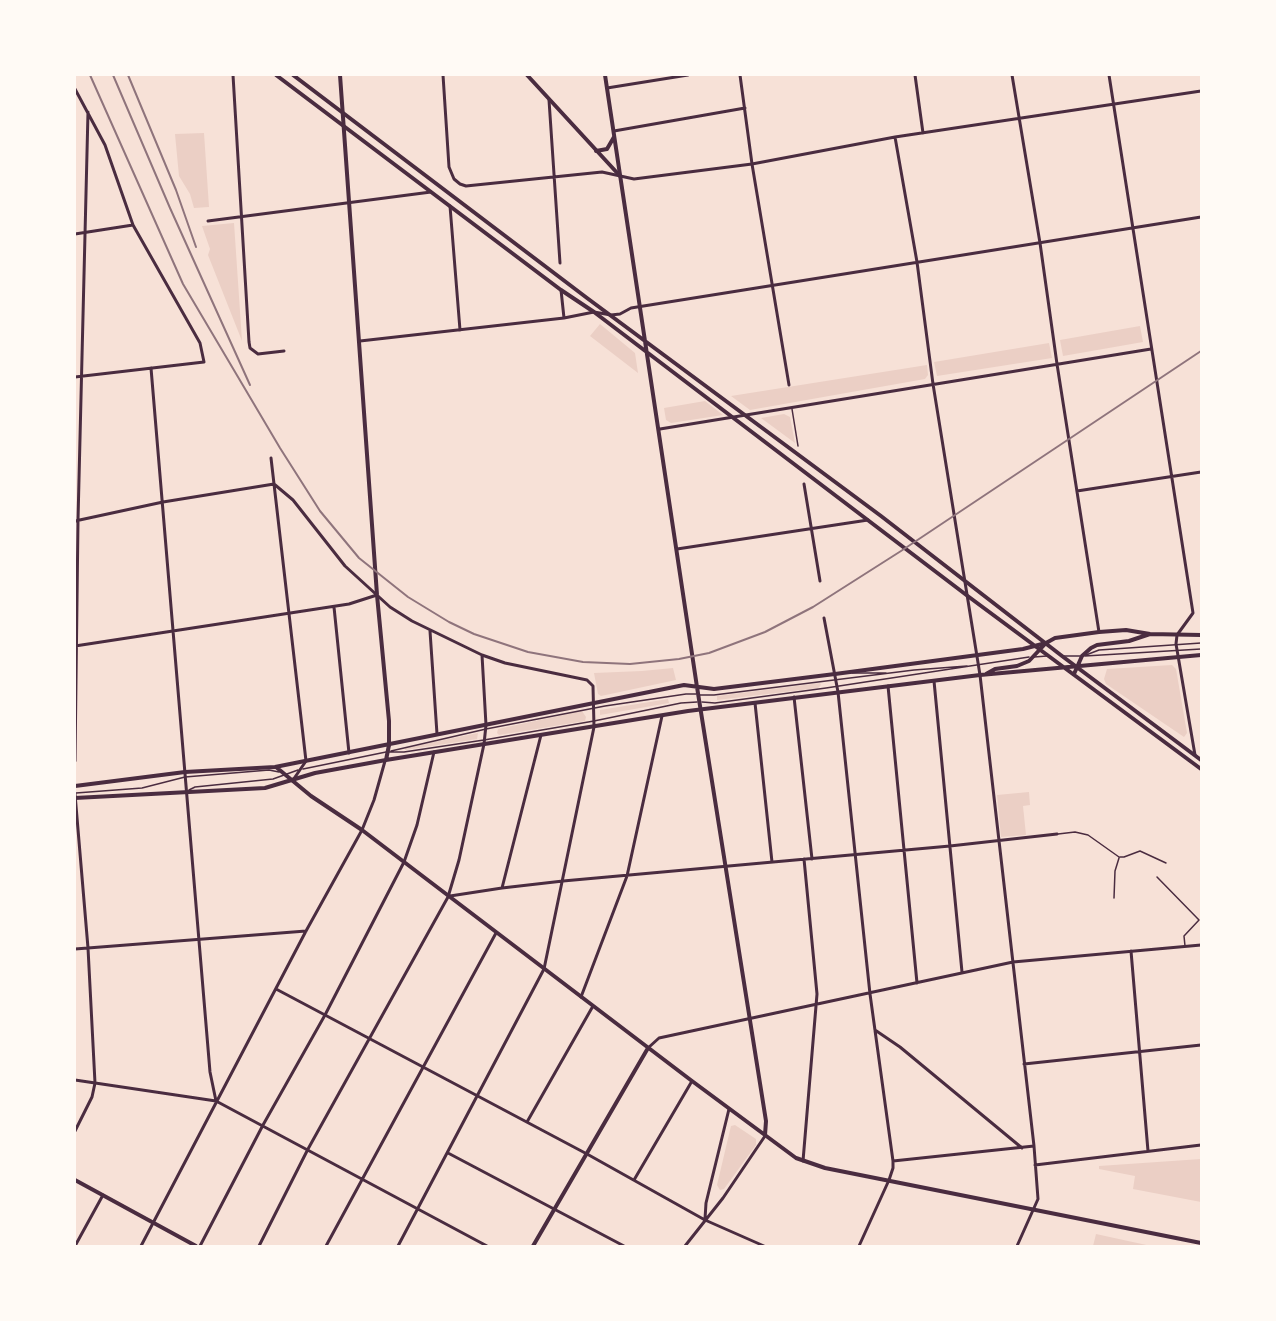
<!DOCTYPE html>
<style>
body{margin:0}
#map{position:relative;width:1276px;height:1321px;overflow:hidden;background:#f7e1d7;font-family:Montserrat,sans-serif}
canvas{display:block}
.frame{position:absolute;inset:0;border:76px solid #fffaf5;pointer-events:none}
</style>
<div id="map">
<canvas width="1276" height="1321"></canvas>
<div class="frame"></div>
</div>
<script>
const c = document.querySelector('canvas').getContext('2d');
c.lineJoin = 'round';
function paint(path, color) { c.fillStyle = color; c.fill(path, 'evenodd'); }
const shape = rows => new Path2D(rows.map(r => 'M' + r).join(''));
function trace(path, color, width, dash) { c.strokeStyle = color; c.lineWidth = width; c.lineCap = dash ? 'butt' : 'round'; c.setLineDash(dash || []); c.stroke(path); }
paint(shape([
 [204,133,209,207,194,208,190,194,179,176,175,134],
 [234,223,242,341,208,255,210,249,202,226],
 [600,324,635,353,638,373,590,336],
 [1140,326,1143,342,1063,356,1060,340],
 [1049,343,1052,358,937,376,934,362],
 [927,365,928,375,925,379,750,410,731,396],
 [705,401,723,415,671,423,666,420,664,408],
 [784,414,790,417,795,443,761,418],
 [1172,665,1176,669,1187,733,1184,737,1106,684,1104,679,1107,669],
 [673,668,676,680,601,696,598,694,594,673,642,671],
 [820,683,821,685,818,688,717,700,717,696],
 [668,699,669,703,600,715,600,710],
 [582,711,586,717,585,721,499,735,497,733,498,729],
 [478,733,477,739,405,750,405,748],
 [1029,792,1030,805,1023,806,1026,835,1001,837,997,795],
 [735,1125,756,1139,756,1145,724,1189,720,1190,717,1185,731,1126],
 [1201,1159,1201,1202,1133,1189,1135,1176,1099,1169,1099,1166],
 [1096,1234,1151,1246,1093,1246]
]), '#ebcfc5');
trace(shape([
 [792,409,798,446],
 [1086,655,1099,650,1201,643],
 [1064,656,1080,656],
 [1085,656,1201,649],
 [1034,657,1047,656],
 [852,673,886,673],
 [700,695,714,695,914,670,967,666],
 [702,702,715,703,826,688,1029,657],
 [391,751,486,729,605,706,686,694,696,694],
 [388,752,404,752,484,740,594,721,681,703,697,702],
 [303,769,386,752],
 [189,790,195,787,273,779,298,770],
 [76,793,142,788,185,777,269,770,279,772],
 [1058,834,1075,832,1088,835,1119,857],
 [1120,857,1124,857,1140,851,1166,863],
 [1157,877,1199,920,1184,936,1185,946],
 [1114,898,1115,871,1119,858]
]), '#4a2c40', 1.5);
trace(shape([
 [233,75,249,342,250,348,258,354,284,351],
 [443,75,449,167,454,179,460,184,466,186,602,172,634,179,752,164,895,137,1201,91],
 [740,75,752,164,789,385],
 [915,75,923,133],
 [1012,75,1040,243,1057,364,1099,632],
 [1109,75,1193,613,1177,635,1176,644,1195,755],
 [607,88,688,75],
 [75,89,105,145,133,225,200,343,204,362,75,377],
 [549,100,560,263],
 [614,131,745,108],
 [895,137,917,262,933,384,980,675,1034,1146,1038,1199,1017,1246],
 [450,206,460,330],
 [208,221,431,192],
 [75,234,133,225],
 [561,290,564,318],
 [360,341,564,318,594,312,611,315,620,314,631,308,1201,217],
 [151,368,210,1072,216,1101],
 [660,429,1151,349],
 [271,458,306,761,293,780],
 [274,484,293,500,345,566,390,607,412,621,482,655,505,663,587,680,593,686,594,727,544,969,398,1246],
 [804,484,820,581],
 [1077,491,1201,472],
 [75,521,163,502,274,484],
 [677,549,868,520],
 [334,607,349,753],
 [824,618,838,692,870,994,893,1161,893,1168,889,1180,859,1246],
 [430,631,437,734],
 [75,646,349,604,377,595],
 [934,681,962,972],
 [888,686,917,983],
 [794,697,812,859],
 [755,703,772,862],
 [75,761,78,520,88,112],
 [75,794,88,948,95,1083,92,1097,75,1131],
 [502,888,541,735],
 [450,896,502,888,563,881,950,846,1057,834],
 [75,949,306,931],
 [1131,951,1148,1151],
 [276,989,587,1154,705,1220,764,1246],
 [581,997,627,876,662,716],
 [875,1030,900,1047,1022,1148],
 [648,1048,659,1038,1013,962,1201,945],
 [1024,1064,1201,1045],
 [75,1080,216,1101,487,1246],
 [527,1122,593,1006],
 [448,1153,624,1246],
 [803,1161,817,994,804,859],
 [893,1161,1034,1146],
 [1035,1165,1201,1145],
 [634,1180,692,1081],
 [705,1219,706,1203,729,1109],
 [75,1246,103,1195],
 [141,1246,306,931,362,830,374,800,385,761],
 [200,1246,263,1125,325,1015,404,862,417,825,434,752],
 [259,1246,308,1149,448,897,459,860,484,744,486,725,482,655],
 [326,1246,496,933],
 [685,1246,723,1198,765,1136]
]), '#4a2c40', 3);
trace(shape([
 [340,75,377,595,389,721,389,745],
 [527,75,620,176]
]), '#4a2c40', 4);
trace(shape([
 [276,75,561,290,594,312,969,597,1201,769],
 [293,75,587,298,881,516,1062,656,1201,760],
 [605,75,697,687,766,1121,765,1135],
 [596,151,607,149,614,137],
 [986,674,995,669,1017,666,1029,661,1046,643],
 [1074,674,1082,656,1091,648,1097,645,1129,641,1150,634],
 [386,760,389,745],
 [276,767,311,796,362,830,692,1081,796,1158,825,1168,1201,1243],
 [75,786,185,772,275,767,684,685,714,689,835,674,1023,649,1046,643,1055,638,1099,632,1126,630,1150,634,1201,635],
 [75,798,265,788,315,773,386,760,688,711,980,675,1201,655],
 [75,1180,196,1246],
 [533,1246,648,1048]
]), '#4a2c40', 4);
trace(shape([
 [90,75,183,284,280,448,320,511,359,558,408,597,449,622,474,634,528,652,583,662,630,664,679,659,709,653,765,632,813,607,901,551,1201,351],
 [113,75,170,208,250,385],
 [128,75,176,190,196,247]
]), '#8f747c', 2);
</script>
